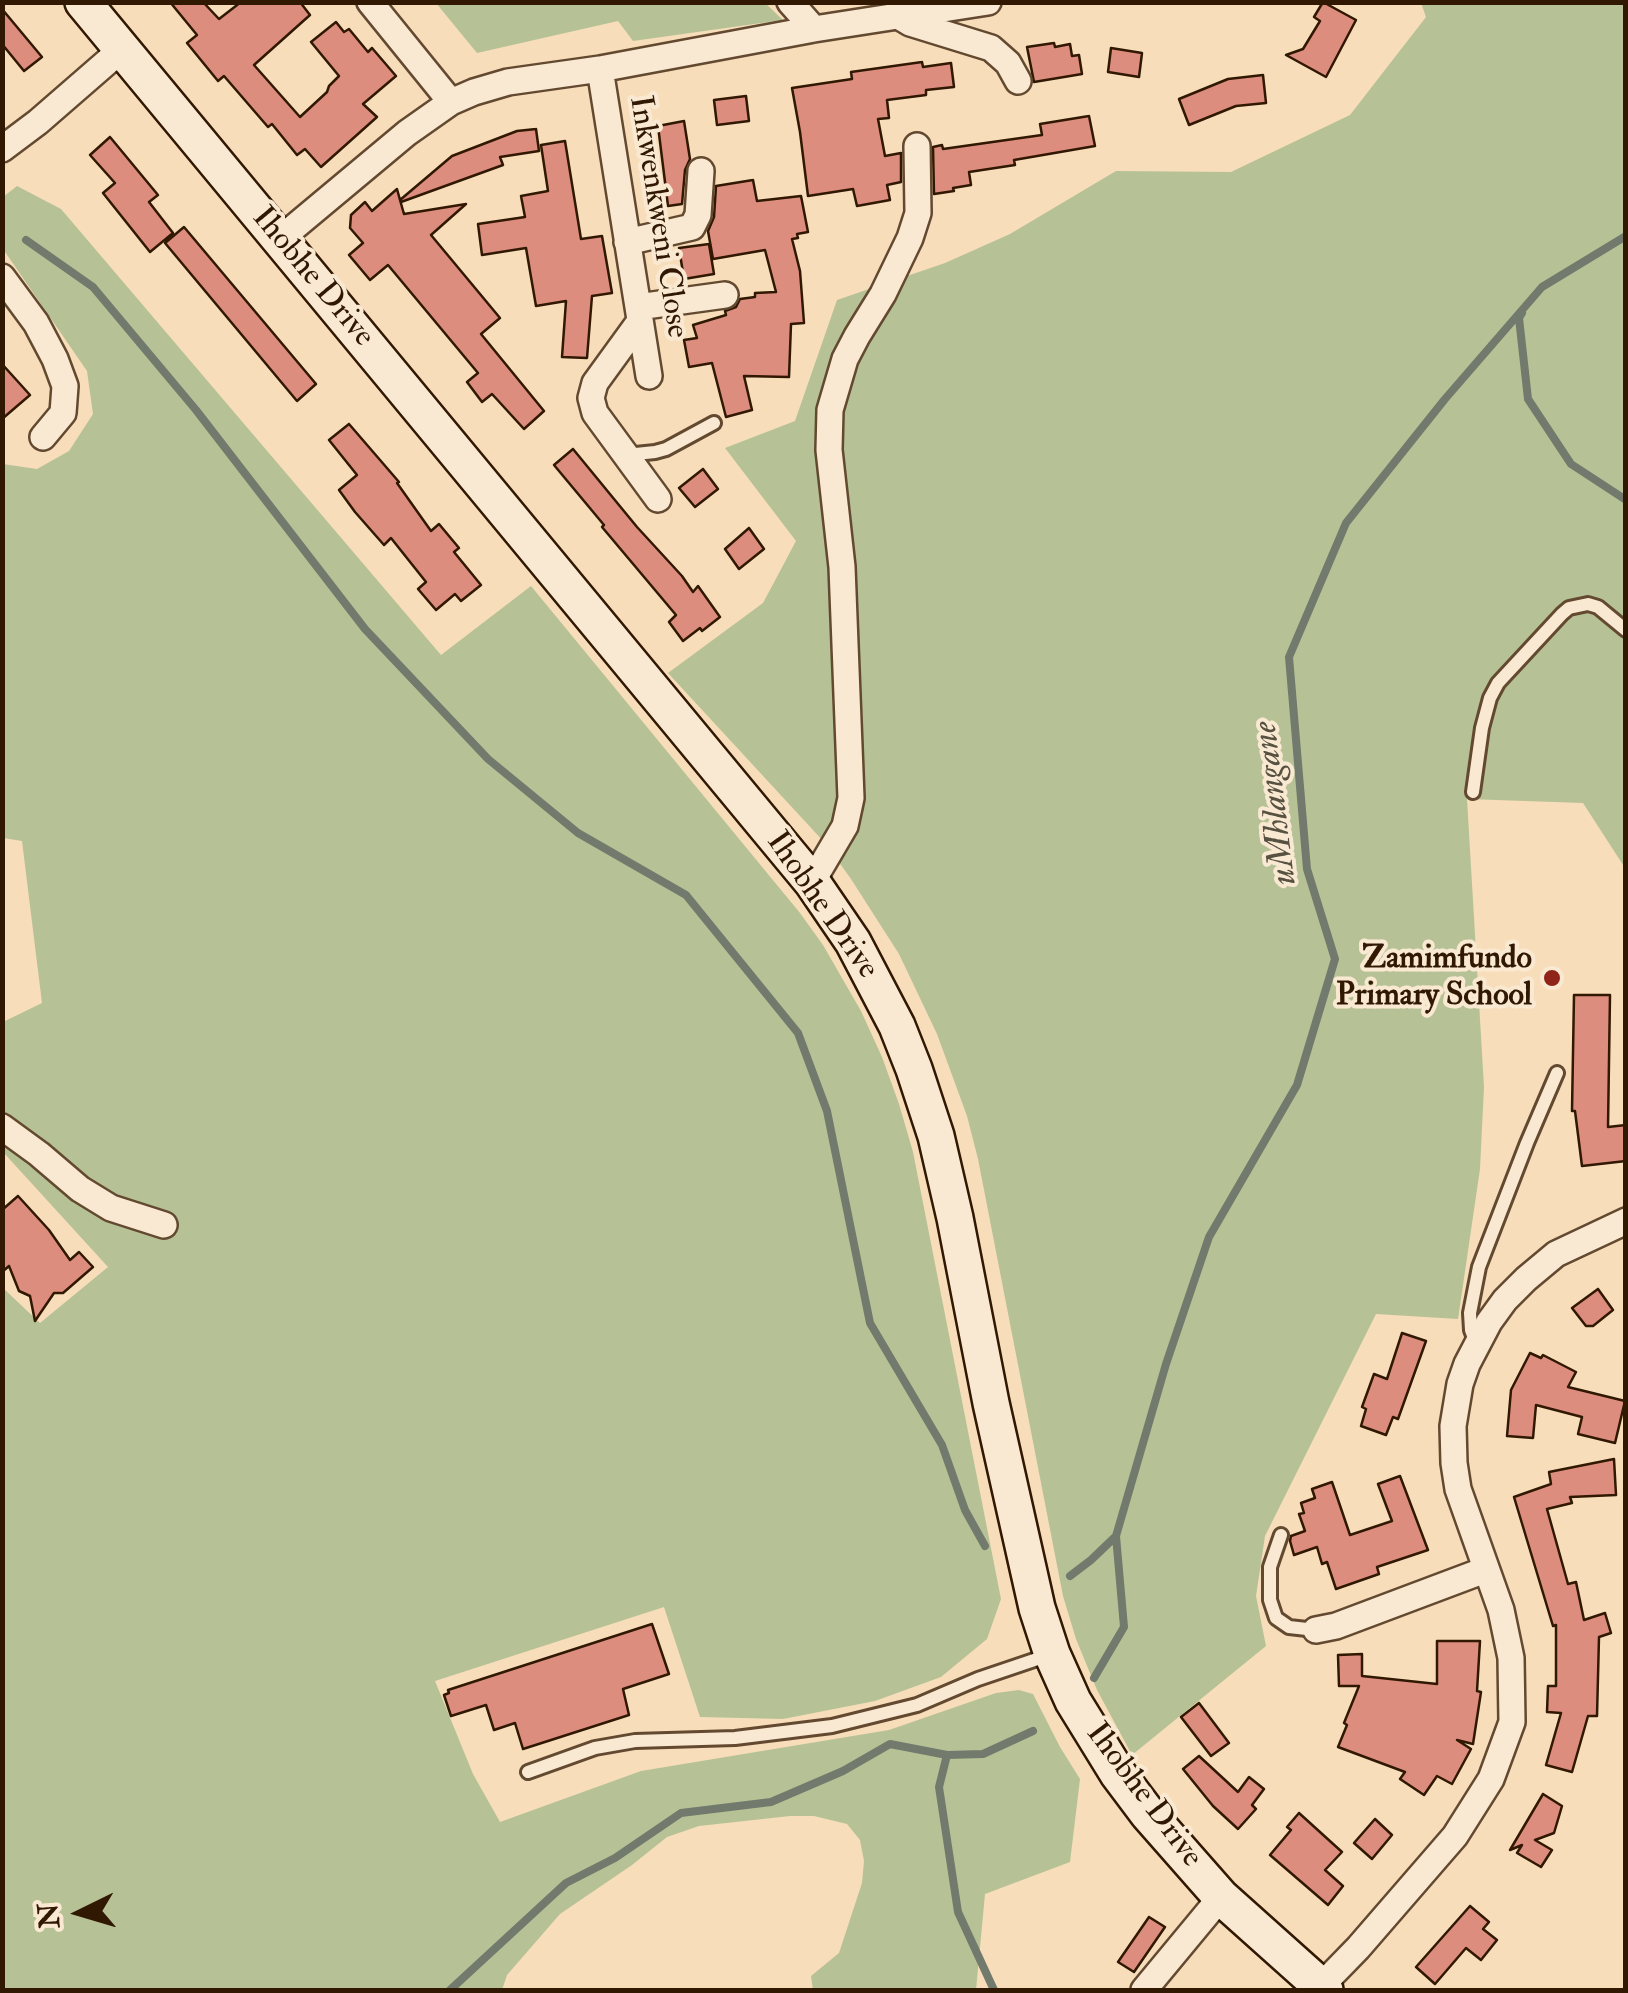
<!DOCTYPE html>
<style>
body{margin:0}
#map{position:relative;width:1628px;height:1993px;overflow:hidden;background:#f7ddb9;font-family:"IM FELL Double Pica",serif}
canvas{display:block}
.frame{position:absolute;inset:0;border:5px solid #301802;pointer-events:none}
.north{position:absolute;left:30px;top:1863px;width:100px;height:100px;-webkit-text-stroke:8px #fae9d2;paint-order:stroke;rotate:265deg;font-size:28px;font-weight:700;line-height:40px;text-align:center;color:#301802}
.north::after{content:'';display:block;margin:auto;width:35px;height:45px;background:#301802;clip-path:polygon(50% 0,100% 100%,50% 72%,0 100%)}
</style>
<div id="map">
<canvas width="1628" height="1993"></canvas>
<div class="frame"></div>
<div class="north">N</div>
</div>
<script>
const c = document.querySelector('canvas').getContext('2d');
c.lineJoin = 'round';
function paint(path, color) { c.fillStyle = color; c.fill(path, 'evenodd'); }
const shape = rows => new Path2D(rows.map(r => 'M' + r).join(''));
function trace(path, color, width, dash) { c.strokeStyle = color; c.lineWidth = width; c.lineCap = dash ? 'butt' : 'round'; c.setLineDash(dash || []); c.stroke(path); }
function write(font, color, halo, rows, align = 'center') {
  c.font = font + ' "IM FELL Double Pica",serif'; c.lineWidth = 8; c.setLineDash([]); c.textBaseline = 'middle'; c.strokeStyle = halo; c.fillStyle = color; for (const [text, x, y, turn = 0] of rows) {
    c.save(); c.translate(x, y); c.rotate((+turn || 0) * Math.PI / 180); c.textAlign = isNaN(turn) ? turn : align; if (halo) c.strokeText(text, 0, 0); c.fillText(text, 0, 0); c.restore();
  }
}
paint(shape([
 [436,3,765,3,783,20,633,41,618,21,477,53],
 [1421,3,1625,3,1625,868,1583,803,1467,799,1484,1087,1480,1169,1458,1319,1376,1314,1265,1536,1256,1596,1266,1646,1132,1755,1097,1690,1076,1639,1063,1596,978,1159,967,1116,937,1034,899,954,851,879,825,843,668,673,763,603,796,541,725,448,795,421,837,300,945,263,1010,234,1116,171,1231,172,1350,115,1426,17],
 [17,186,61,209,441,655,531,586,800,913,823,945,861,1011,882,1057,899,1104,913,1152,1001,1599,987,1639,941,1677,875,1701,783,1719,700,1717,664,1607,435,1681,473,1774,500,1822,641,1771,889,1730,996,1693,1019,1690,1033,1694,1060,1747,1080,1779,1070,1862,985,1894,976,1990,813,1990,811,1976,839,1953,862,1883,864,1861,860,1840,847,1824,814,1816,790,1816,699,1826,667,1837,632,1865,560,1914,507,1975,502,1990,3,1990,2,1287,40,1323,108,1267,3,1152,3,1022,42,1003,22,841,3,838,3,464,37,469,69,451,93,414,87,371,3,249,3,197]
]), '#b6c295');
trace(shape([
 [26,240,93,287,196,410,365,629,488,759,578,833,686,895,798,1033,827,1111,870,1323,942,1445,965,1510,985,1546],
 [1522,313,1519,318,1528,399,1571,464,1626,500],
 [1070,1576,1091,1560,1115,1537],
 [1094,1678,1124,1627,1116,1536,1166,1364,1209,1237,1297,1085,1335,959,1307,869,1289,657,1346,523,1445,399,1542,287,1626,236],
 [947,1755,939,1787,958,1912,994,1990],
 [450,1990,566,1883,615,1858,681,1813,771,1802,843,1771,890,1744,947,1755,983,1754,1033,1731]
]), '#717a6c', 8);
const building = shape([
 [170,2,203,2,219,19,241,2,300,2,310,15,254,65,300,117,327,92,329,86,339,76,311,42,336,22,344,32,349,29,368,52,372,48,396,76,363,104,377,117,321,167,305,149,297,155,272,124,268,127,224,76,218,81,187,43,197,35,170,2],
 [1323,2,1356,20,1326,77,1286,55,1303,49,1320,21,1314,17,1323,2],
 [2,9,42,57,24,71,2,44,2,9],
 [1054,43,1055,47,1070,44,1072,56,1079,55,1082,74,1034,82,1027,47,1054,43],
 [1111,48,1142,53,1139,77,1108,72,1111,48],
 [922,62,923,67,951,63,954,87,926,90,926,95,887,100,889,118,878,119,885,156,901,153,901,182,887,185,890,200,857,206,853,189,808,196,800,132,792,88,852,79,851,72,922,62],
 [1263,75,1266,103,1236,106,1189,125,1179,99,1228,79,1263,75],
 [746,96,749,121,717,125,714,100,746,96],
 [1089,116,1095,146,1014,160,1015,165,969,172,971,185,953,188,954,191,934,194,933,147,942,145,943,149,1042,135,1040,124,1089,116],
 [684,121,690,159,685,170,682,204,668,206,658,126,684,121],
 [536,129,539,151,500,157,503,165,401,202,400,200,404,214,466,204,431,235,500,318,481,334,544,411,524,429,492,394,482,402,467,382,478,373,388,265,370,280,349,255,363,243,350,228,351,215,365,202,372,211,397,189,400,200,452,156,517,131,536,129],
 [110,137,158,195,149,202,173,233,150,252,103,193,115,183,90,155,110,137],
 [565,141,581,239,602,236,612,293,592,296,587,358,562,357,566,301,536,306,526,248,482,255,478,224,525,217,521,196,548,191,541,145,565,141],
 [753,180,757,201,801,196,808,232,797,234,798,238,792,239,800,271,804,323,791,324,789,377,744,376,752,410,726,417,712,363,689,367,684,340,697,338,693,325,726,315,725,311,736,307,740,299,755,297,755,293,776,292,765,250,713,259,708,231,714,217,716,186,753,180],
 [184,227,316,384,297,401,165,243,184,227],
 [709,244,714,274,684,279,679,248,709,244],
 [2,364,30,395,2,419,2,364],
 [349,424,399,482,397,483,431,531,439,524,459,548,454,552,481,585,461,601,455,594,436,610,418,589,426,582,391,538,384,545,355,512,339,490,357,475,329,440,349,424],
 [573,449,637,527,682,576,693,592,698,586,720,617,702,631,700,628,683,641,669,622,676,615,602,527,604,525,554,465,573,449],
 [703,469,718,489,695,507,679,488,703,469],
 [749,528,764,549,739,569,725,549,749,528],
 [1574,995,1610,995,1608,1127,1626,1125,1626,1161,1582,1166,1575,1111,1572,1111,1574,995],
 [18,1196,49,1230,70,1260,79,1252,93,1267,63,1293,54,1293,35,1321,30,1296,19,1291,9,1266,2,1272,2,1210,18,1196],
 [1598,1289,1613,1310,1593,1326,1586,1326,1572,1308,1598,1289],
 [1402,1333,1426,1341,1398,1419,1393,1417,1386,1435,1361,1426,1366,1409,1362,1407,1374,1374,1387,1379,1402,1333],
 [1530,1353,1541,1358,1543,1355,1576,1372,1568,1387,1625,1401,1615,1443,1578,1434,1582,1417,1536,1405,1533,1438,1507,1436,1511,1390,1530,1353],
 [1614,1459,1616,1495,1570,1497,1572,1503,1547,1509,1568,1584,1576,1582,1584,1620,1605,1613,1611,1633,1599,1637,1597,1716,1588,1716,1572,1772,1546,1765,1561,1713,1547,1712,1548,1686,1556,1686,1556,1625,1553,1626,1514,1497,1551,1484,1549,1472,1614,1459],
 [1400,1476,1428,1550,1377,1567,1379,1574,1336,1589,1327,1562,1322,1564,1317,1547,1294,1555,1290,1541,1291,1536,1305,1531,1299,1514,1304,1513,1301,1503,1315,1498,1312,1489,1332,1482,1350,1535,1392,1521,1378,1484,1400,1476],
 [652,1624,669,1674,623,1689,629,1715,523,1749,515,1723,494,1730,486,1705,451,1716,444,1695,449,1693,448,1690,652,1624],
 [1437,1641,1480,1641,1477,1691,1481,1692,1473,1744,1457,1740,1471,1749,1452,1784,1437,1776,1424,1795,1400,1779,1405,1772,1338,1747,1347,1725,1344,1723,1359,1686,1339,1686,1338,1655,1362,1654,1362,1676,1437,1684,1437,1641],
 [1199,1703,1229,1743,1211,1756,1181,1717,1199,1703],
 [1199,1756,1238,1792,1249,1777,1264,1789,1252,1805,1256,1809,1238,1829,1213,1806,1183,1769,1199,1756],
 [1543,1794,1562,1806,1554,1833,1535,1840,1552,1850,1541,1867,1517,1853,1522,1845,1510,1850,1543,1794],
 [1299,1813,1342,1852,1325,1870,1343,1886,1328,1905,1270,1855,1291,1830,1287,1827,1299,1813],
 [1375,1819,1392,1835,1372,1859,1354,1843,1375,1819],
 [1470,1906,1489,1922,1483,1929,1497,1940,1481,1960,1466,1948,1435,1984,1416,1967,1470,1906],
 [1149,1917,1165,1927,1134,1972,1118,1962,1149,1917]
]);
paint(building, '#dd8d7e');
trace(building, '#301802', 2.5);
const lane = shape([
 [626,455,655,452,666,449,714,423],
 [1473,792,1482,728,1490,698,1498,683,1562,614,1569,608,1588,604,1598,607,1626,630],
 [1476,1343,1471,1330,1470,1313,1479,1267,1527,1143,1557,1073],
 [1281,1535,1270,1567,1270,1600,1276,1618,1289,1627,1316,1630],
 [528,1772,595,1748,635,1741,735,1738,832,1726,917,1705,978,1679,1049,1655]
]);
const street = shape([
 [370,2,451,102],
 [790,2,814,29],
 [900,17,910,23,991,48,1008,63,1018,81],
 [600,69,649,376],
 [2,149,38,122,122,49],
 [280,239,407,133,451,102,474,92,508,82,600,69,814,29,988,2],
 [627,242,692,227,698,215,701,171],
 [2,277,36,323,55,359,65,386,63,413,43,437],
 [638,307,725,295],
 [640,321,595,383,591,398,595,413,658,499],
 [812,882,845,826,851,798,842,567,829,450,830,410,845,359,857,336,883,294,910,238,918,213,917,146],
 [2,1127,39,1154,80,1189,111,1208,164,1225],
 [1316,1630,1336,1626,1485,1570],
 [1321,1986,1358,1948,1455,1836,1491,1779,1512,1722,1511,1658,1501,1610,1458,1489,1454,1463,1453,1426,1460,1384,1467,1364,1489,1322,1505,1300,1526,1279,1556,1254,1626,1221],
 [1144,1990,1221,1897]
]);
const secondary = shape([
 [83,2,812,882,853,942,897,1026,914,1069,936,1136,955,1218,991,1403,1037,1608,1052,1654,1073,1701,1118,1774,1148,1814,1221,1897,1325,1990]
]);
trace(lane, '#624930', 18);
trace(street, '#624930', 30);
trace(secondary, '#301802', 40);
trace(lane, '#fae9d2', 12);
trace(street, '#fae9d2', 25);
trace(secondary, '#fae9d2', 35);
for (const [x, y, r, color] of [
 [1552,978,10,"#8f2418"]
]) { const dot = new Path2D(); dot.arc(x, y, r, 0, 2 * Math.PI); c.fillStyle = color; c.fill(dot); trace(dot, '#fae9d2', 4); }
write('32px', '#301802', '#fae9d2', [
 ["Inkwenkweni Close",657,217,81],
 ["Ihobhe Drive",312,278,50],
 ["Ihobhe Drive",821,906,55],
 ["Ihobhe Drive",1143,1796,53]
]);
write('bold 32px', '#301802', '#fae9d2', [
 ["Zamimfundo",1532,960],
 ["Primary School",1532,997]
], 'right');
write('italic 35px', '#565140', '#fae9d2', [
 ["uMhlangane",1277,803,-97]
]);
</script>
